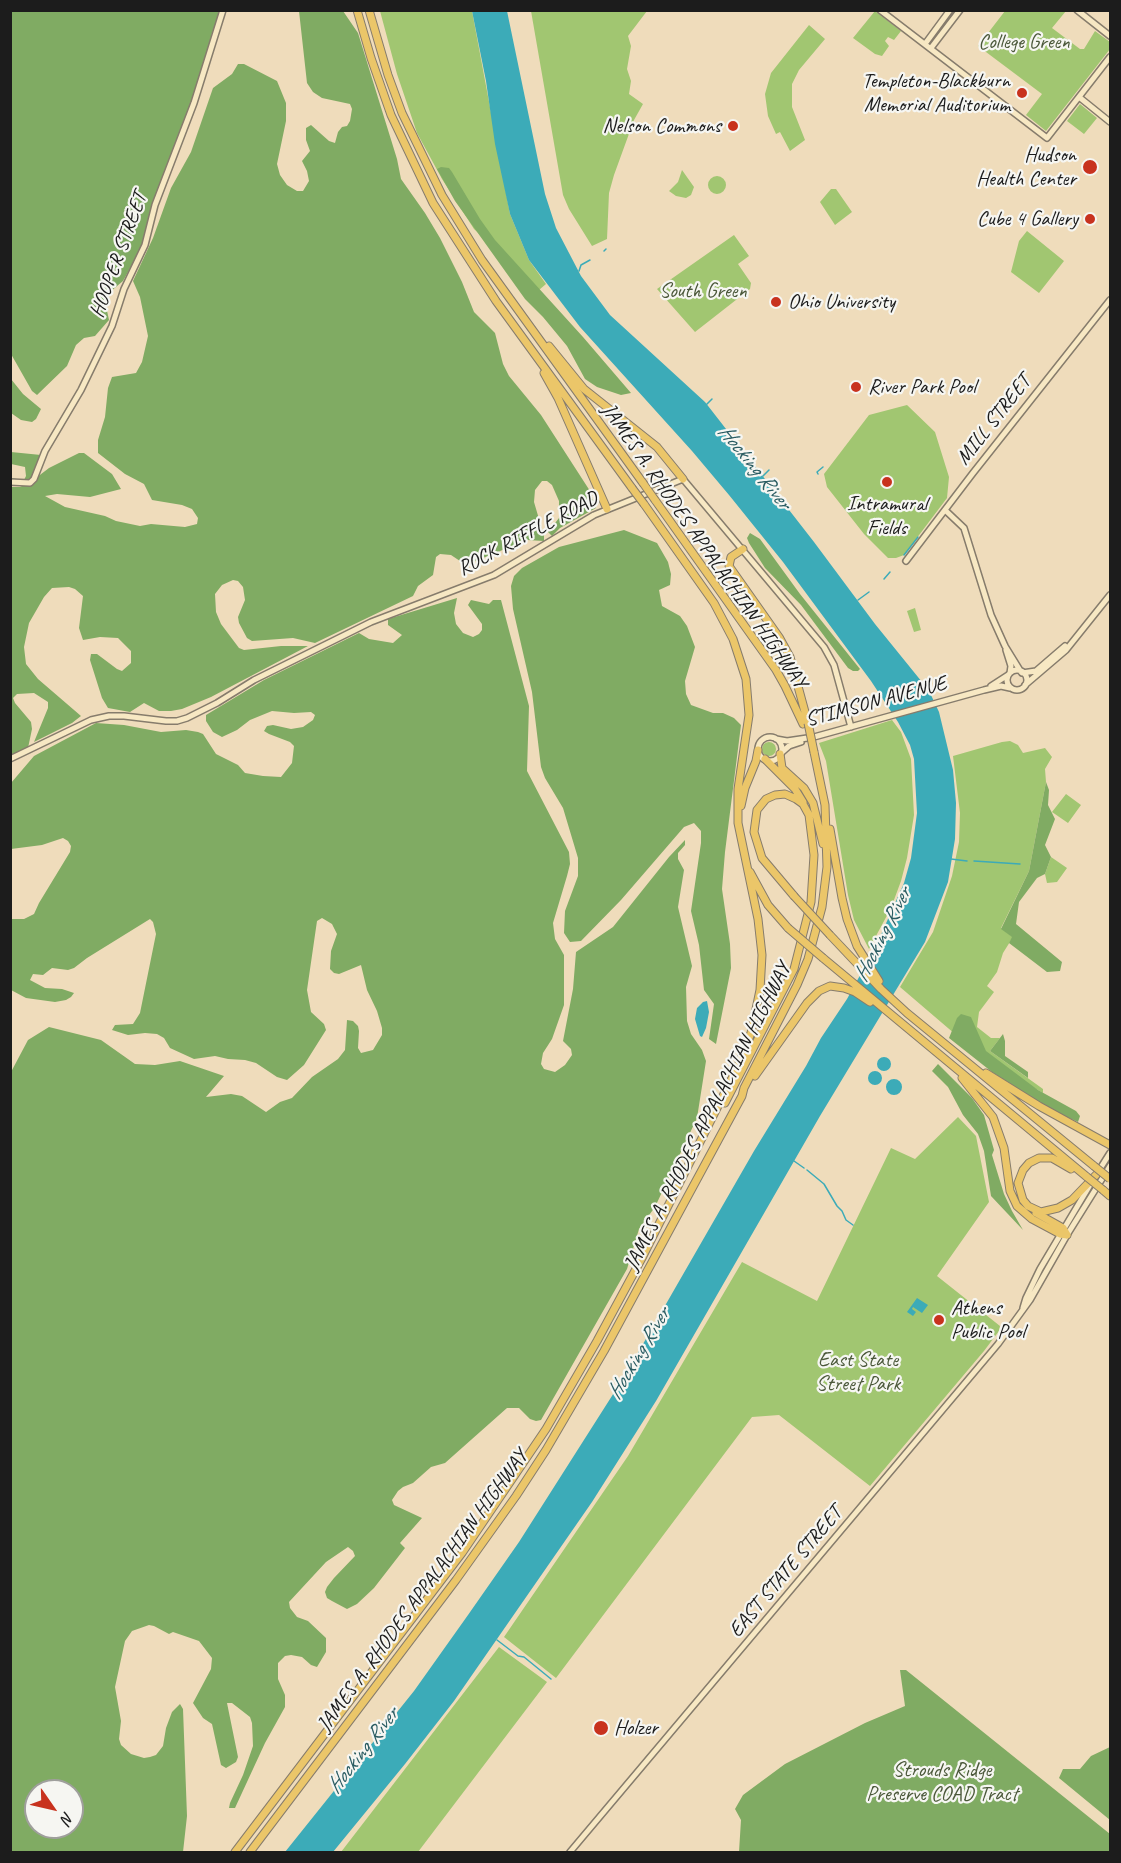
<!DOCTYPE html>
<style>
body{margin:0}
#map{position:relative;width:1121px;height:1863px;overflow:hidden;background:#efdcbb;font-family:Caveat,sans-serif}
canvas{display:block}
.frame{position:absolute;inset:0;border:12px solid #1c1c1c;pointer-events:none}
.north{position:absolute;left:24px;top:1779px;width:60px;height:60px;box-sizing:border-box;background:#f6f6f2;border:2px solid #9f9f9c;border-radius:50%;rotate:124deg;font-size:16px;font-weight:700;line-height:24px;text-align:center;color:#1c1c1c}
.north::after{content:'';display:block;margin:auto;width:21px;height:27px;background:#c8321e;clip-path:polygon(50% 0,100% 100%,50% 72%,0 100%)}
</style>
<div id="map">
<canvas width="1121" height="1863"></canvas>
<div class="frame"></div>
<div class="north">N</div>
</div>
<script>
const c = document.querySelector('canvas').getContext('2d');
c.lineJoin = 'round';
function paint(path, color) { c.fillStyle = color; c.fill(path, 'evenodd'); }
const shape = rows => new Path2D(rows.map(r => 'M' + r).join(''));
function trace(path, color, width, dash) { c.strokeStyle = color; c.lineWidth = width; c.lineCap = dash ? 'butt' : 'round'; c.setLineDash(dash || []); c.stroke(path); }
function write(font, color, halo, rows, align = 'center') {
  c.font = font + ' Caveat,sans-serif'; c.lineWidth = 4.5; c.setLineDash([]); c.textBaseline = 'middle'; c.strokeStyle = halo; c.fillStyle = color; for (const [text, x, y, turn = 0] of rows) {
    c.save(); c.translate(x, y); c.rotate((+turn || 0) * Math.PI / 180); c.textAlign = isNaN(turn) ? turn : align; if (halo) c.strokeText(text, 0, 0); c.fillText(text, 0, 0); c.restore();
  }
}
paint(shape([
 [380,11,472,11,510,214,529,260,546,284,539,290,474,229,442,179,417,133,397,74],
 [531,11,647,11,628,36,631,46,627,69,631,81,629,94,643,104,634,120,614,175,609,193,607,239,592,246,569,209,563,195],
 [875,11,901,31,894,40,888,37,885,41,889,46,882,56,875,54,853,38],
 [1005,11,1066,11,1052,28,1080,49,1084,49,1095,31,1110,42,1110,49,1046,131,1026,115,1042,94,978,46],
 [809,25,825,39,799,70,792,84,792,107,805,140,790,151,780,132,776,134,768,116,765,94,771,73],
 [1080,104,1097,118,1084,134,1067,121],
 [682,170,694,187,691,195,686,198,676,196,669,191,678,182],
 '708 185a9 9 0 1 1 18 0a9 9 0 1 1-18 0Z',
 [831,189,836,189,852,212,835,225,820,202],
 [1027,231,1064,261,1039,293,1011,272,1019,241],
 [734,235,749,256,738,264,751,283,750,289,695,332,657,289],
 [907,405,935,432,949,477,947,498,904,555,896,558,888,558,864,534,827,487,824,474,869,415],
 [915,608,921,630,914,632,907,611],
 [892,720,901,732,911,759,914,815,907,858,901,881,891,908,869,949,854,920,848,895,826,761,819,743],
 [1010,741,1018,745,1023,753,1045,748,1052,757,1045,769,1046,782,1029,871,1001,928,1013,937,1003,953,997,972,987,986,994,992,979,1012,977,1027,991,1038,1000,1038,990,1051,1043,1089,1043,1093,983,1058,900,987,933,932,952,876,959,842,960,813,953,756,1002,742],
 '762 749a7 7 0 1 1 14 0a7 7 0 1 1-14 0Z',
 [1066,794,1081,805,1068,823,1052,812],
 [1051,857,1067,868,1057,882,1047,883,1045,874],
 [958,1117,976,1136,989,1202,937,1276,1000,1326,999,1331,984,1351,870,1486,779,1415,752,1417,556,1678,504,1637,628,1456,742,1262,817,1301,891,1148,915,1159],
 [499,1647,547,1682,418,1852,341,1852]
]), '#a1c671');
paint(shape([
 [11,11,221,11,212,33,199,86,154,199,142,247,123,281,104,297,109,320,95,336,84,338,76,345,67,366,37,395,32,391,11,354],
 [299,11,343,11,358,33,397,159,401,179,425,213,440,238,462,282,474,312,495,333,503,364,509,376,541,415,590,491,596,508,560,528,552,536,548,532,559,518,559,501,552,485,547,481,542,481,535,490,534,502,544,536,544,541,527,540,466,565,451,555,440,554,436,557,433,575,418,586,413,596,315,643,293,638,252,641,247,638,239,623,238,617,245,600,243,587,238,581,233,580,222,585,215,594,216,612,221,624,239,648,244,650,281,646,308,646,211,697,182,709,171,711,159,711,144,703,130,712,108,708,102,698,90,660,91,654,97,654,117,669,122,671,131,663,131,651,118,638,100,637,83,640,79,628,83,596,75,589,69,587,52,588,44,597,29,623,24,647,26,664,38,679,81,716,72,723,34,742,48,708,48,702,34,693,17,694,13,698,15,703,31,722,32,729,28,748,11,756,11,487,20,487,28,483,11,481,10,478,24,480,26,476,25,467,11,464,11,452,41,455,32,481,49,468,79,453,84,453,112,474,121,489,90,497,57,494,45,496,65,507,105,516,116,521,140,526,151,524,185,527,197,524,198,518,192,509,182,505,152,500,144,484,125,474,98,453,98,440,105,417,108,388,112,377,136,373,142,362,148,336,140,297,133,281,153,238,171,188,191,152,213,88,232,74,238,64,244,64,277,81,286,103,286,121,277,164,280,175,287,185,297,191,303,191,309,181,307,171,302,161,310,151,306,140,306,128,311,125,329,141,335,143,338,132,342,127,347,126,350,121,352,109,350,104,322,98,313,92,307,83],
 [441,167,449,168,452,172,480,219,495,240,583,337,631,393,621,395,597,387,585,379,567,346,543,317,525,299,455,201,437,169],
 [11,379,23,394,41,409,36,419,32,422,21,420,11,413],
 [624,530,657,543,668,562,671,574,670,585,659,590,662,606,680,616,687,626,695,647,685,681,686,694,691,705,713,713,723,713,734,718,741,725,725,852,722,889,730,944,731,968,716,1044,709,1039,714,1004,704,990,699,945,691,911,701,843,701,831,694,823,684,827,621,900,581,941,570,942,564,933,565,911,578,876,578,858,563,808,545,778,541,767,532,692,513,609,511,586,514,576,522,568,559,547],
 [750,533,760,539,800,594,860,669,858,671,853,671,848,668,801,605,765,568,749,543,747,538],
 [457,598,454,613,456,624,463,633,473,637,479,634,482,630,482,624,468,605,471,600,489,604,493,600,501,600,529,706,527,771,569,852,570,864,567,876,553,923,555,939,564,955,564,1005,552,1039,543,1053,541,1064,544,1069,555,1072,565,1065,572,1055,571,1049,563,1041,573,989,576,952,613,927,669,857,685,840,685,845,678,853,678,859,684,870,678,907,692,966,686,987,687,1021,691,1034,702,1050,706,1061,697,1118,655,1207,639,1229,627,1269,541,1420,536,1421,530,1419,519,1408,507,1408,445,1463,431,1467,413,1483,403,1487,398,1491,392,1500,394,1505,422,1518,400,1543,405,1548,374,1588,357,1604,347,1609,332,1601,327,1598,325,1592,327,1587,334,1578,355,1556,353,1551,348,1547,326,1562,289,1602,290,1608,297,1617,308,1621,326,1638,326,1652,317,1667,311,1665,302,1657,291,1655,285,1656,278,1663,278,1679,285,1695,285,1707,265,1743,235,1808,229,1808,230,1803,243,1775,253,1746,252,1723,250,1717,232,1703,227,1703,238,1757,236,1762,226,1768,221,1765,212,1724,203,1718,193,1703,211,1669,212,1658,199,1641,173,1632,169,1634,154,1626,149,1625,132,1631,125,1641,115,1687,121,1721,119,1739,121,1745,131,1754,144,1758,150,1757,156,1755,163,1746,166,1728,172,1712,180,1704,183,1709,187,1816,183,1852,11,1852,11,1072,28,1040,49,1027,101,1040,135,1064,155,1065,180,1061,224,1076,206,1097,231,1094,242,1096,266,1112,280,1102,292,1098,312,1077,338,1059,345,1050,347,1020,353,1021,358,1026,359,1031,358,1048,361,1053,373,1050,382,1035,382,1028,377,1011,367,990,361,965,339,974,334,973,330,969,331,951,337,934,332,924,322,918,317,921,307,990,311,1012,324,1024,326,1030,304,1065,287,1080,277,1077,256,1063,245,1060,228,1059,215,1056,194,1059,170,1048,164,1038,157,1034,145,1033,128,1035,112,1030,115,1025,133,1024,140,1013,156,934,153,922,150,919,87,958,74,968,68,970,52,968,43,975,33,974,30,980,45,988,62,989,74,993,71,997,66,1000,55,1002,26,998,11,990,11,919,24,919,34,914,39,903,70,852,71,846,68,841,63,838,42,845,11,849,11,783,34,756,96,723,124,725,161,732,186,730,198,732,203,734,216,754,238,765,245,773,263,776,281,777,292,763,294,746,290,742,269,734,264,731,267,726,273,725,291,729,303,727,313,720,315,715,311,712,294,713,272,711,250,720,237,730,222,737,213,732,206,721,206,715,264,680,359,633,369,639,393,643,402,635,388,625,388,619],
 [36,1791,72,1791,72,1827,36,1827],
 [1046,782,1049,790,1048,805,1055,819,1045,845,1051,857,1045,874,1037,878,1019,902,1016,924,1062,962,1060,971,1047,972,1009,943,1012,937,1001,929,1029,871],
 [961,1014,971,1017,986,1051,1038,1090,1076,1111,1080,1116,1078,1122,1050,1109,992,1072,949,1038,957,1018],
 [1003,1034,1005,1041,1005,1056,1028,1072,1028,1078,990,1051],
 [938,1064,972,1098,984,1115,994,1150,992,1155,1004,1194,1012,1211,1023,1230,991,1196,984,1151,978,1134,963,1115,948,1087,932,1071],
 [900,1670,906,1670,1110,1834,1110,1852,739,1852,741,1820,735,1809,743,1795,785,1764,865,1723,905,1706],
 [1110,1747,1110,1820,1059,1778,1063,1769,1080,1769,1091,1756]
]), '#80ab63');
paint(shape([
 [472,11,507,11,545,194,556,228,581,276,610,315,705,402,814,542,875,624,922,682,931,695,939,712,953,770,956,803,955,839,948,882,925,942,820,1116,656,1401,592,1502,454,1701,405,1764,333,1852,285,1852,414,1691,468,1615,519,1542,624,1377,754,1151,806,1066,821,1038,847,999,875,948,904,883,911,858,917,813,914,759,910,745,898,722,871,681,783,562,729,495,692,451,580,327,529,260,510,214,495,144,486,81],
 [707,1001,709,1012,706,1028,702,1037,700,1036,695,1019,697,1008,703,1002],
 '877 1064a7 7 0 1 1 14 0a7 7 0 1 1-14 0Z',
 '868 1078a7 7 0 1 1 14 0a7 7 0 1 1-14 0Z',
 '886 1087a8 8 0 1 1 16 0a8 8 0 1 1-16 0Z',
 [917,1298,928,1305,922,1313,913,1307,912,1309,916,1312,913,1316,907,1312]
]), '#3cabb8');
trace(shape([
 [604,251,606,249],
 [579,271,581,265,590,260],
 [706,405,712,399],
 [818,474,817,472,823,467],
 [763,476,769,470],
 [904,555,918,537],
 [884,579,890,572],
 [858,600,869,592],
 [951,859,967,861],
 [974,861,1020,864],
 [794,1161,804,1168],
 [807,1170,824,1184,837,1206,842,1211,846,1220,853,1225],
 [497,1640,518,1656,524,1657,551,1679]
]), '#3cabb8', 1.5);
const secondary = shape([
 [880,10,1047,138,1110,57],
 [1077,10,1110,36],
 [925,44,950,10],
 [931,48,960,10],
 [1079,97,1110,122],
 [10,482,30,483,34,479,45,451,81,390,112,326,124,289,145,245,155,205,194,103,223,10],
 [945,510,964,528,991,615,1005,646,1021,672],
 [906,561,973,473,1110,300],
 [1006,650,1011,666,1010,673],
 '1007 680a10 10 0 1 1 20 0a10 10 0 1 1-20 0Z',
 [1022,673,1036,671,1065,646],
 [1025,685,1066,650,1110,595],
 [991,686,1008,675],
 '758 749a12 12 0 1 1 24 0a12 12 0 1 1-24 0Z',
 [776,739,787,741,814,737,984,690,1001,686,1010,688],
 [781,753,789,746,801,742],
 [10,759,91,720,109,716,124,716,166,721,177,721,187,718,217,703,254,680,371,622,494,575,594,515,683,479,824,647,834,665,851,727],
 [1098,1172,1110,1153],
 [1023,1308,1026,1298,1040,1269,1090,1185],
 [570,1852,998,1344,1030,1300,1067,1235,1110,1166]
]);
const highway = shape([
 [357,10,371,58,391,115,433,203,496,301,632,488],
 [369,10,388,75,402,113,442,195,482,260,643,483],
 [549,346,584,389,657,447,683,479],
 [544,373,558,398,607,509],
 [655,500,776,670,785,686,803,724],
 [743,549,731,557,729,566,779,637,790,657,808,723],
 [780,754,782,768,804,788,813,803,823,844],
 [765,759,795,789,803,802],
 [741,806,745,788,756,761,758,750],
 [830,829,842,898,847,919,857,946,879,981],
 [750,872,768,905,788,928],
 [830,935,881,989,907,1013,1094,1166],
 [823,958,1087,1177],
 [986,1073,1039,1106,1110,1145],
 [755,1076,807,1003,819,991,830,986,844,988,855,992,870,1002],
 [962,1078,993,1117,1004,1148,1010,1191,1017,1206,1032,1219,1060,1234,1067,1235],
 [725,1103,794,969,811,902,814,855,809,815,803,804,796,799,785,794,775,795,766,799,757,810,754,832,762,858,794,896],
 [1071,1169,1052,1158,1039,1158,1029,1163,1023,1170,1018,1183,1023,1200,1028,1206,1041,1212,1058,1208,1072,1200,1096,1175],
 [1103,1190,1110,1196],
 [1036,1213,1063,1228,1067,1235],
 [235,1852,462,1553,546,1429,597,1341,643,1256,737,1068,751,1033,760,990,762,955,758,919,738,823,738,789,749,715,746,679,733,639,714,603,644,504],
 [250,1852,456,1580,516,1496,546,1450,604,1351,742,1096,744,1088,797,985,808,959,822,907,827,867,825,805,814,752]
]);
trace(secondary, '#867c6c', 8);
trace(highway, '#867c6c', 9);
trace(secondary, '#f7e8c3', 5);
trace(highway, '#ebc669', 7);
const highwayBridge = shape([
 [643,483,655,500],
 [632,488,644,504],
 [808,723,814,752],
 [794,896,830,935],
 [788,928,823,958],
 [1094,1166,1110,1179],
 [1087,1177,1103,1190]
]);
trace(highwayBridge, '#867c6c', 9, []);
trace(highwayBridge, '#ebc669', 7);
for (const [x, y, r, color] of [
 [1022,93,6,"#c8321e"],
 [733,126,6,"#c8321e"],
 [1090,167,8,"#c8321e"],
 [1090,219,6,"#c8321e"],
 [776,302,6,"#c8321e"],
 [856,387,6,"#c8321e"],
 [887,482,6,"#c8321e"],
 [939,1320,6,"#c8321e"],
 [601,1728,8,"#c8321e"]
]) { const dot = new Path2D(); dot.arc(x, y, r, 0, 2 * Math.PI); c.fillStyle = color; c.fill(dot); trace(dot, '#f6f6f2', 2); }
write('21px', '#4b583a', '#f6f6f2', [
 ["College Green",1024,42],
 ["South Green",703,291],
 ["East State",858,1360],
 ["Street Park",858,1384],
 ["Strouds Ridge",942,1770],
 ["Preserve COAD Tract",942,1794]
]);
write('21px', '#1c1c1c', '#f6f6f2', [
 ["Templeton-Blackburn",1010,81],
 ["Memorial Auditorium",1010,105],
 ["Nelson Commons",721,126],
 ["Hudson",1076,155],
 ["Health Center",1076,179],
 ["Cube 4 Gallery",1078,219],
 ["Ohio University",788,302,"left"],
 ["River Park Pool",868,387,"left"],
 ["Intramural",887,504,"center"],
 ["Fields",887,528,"center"],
 ["Athens",951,1308,"left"],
 ["Public Pool",951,1332,"left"],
 ["Holzer",614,1728,"left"]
], 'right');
write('21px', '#1c1c1c', '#f6f6f2', [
 ["HOOPER STREET",119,255,-70],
 ["MILL STREET",994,420,-52],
 ["ROCK RIFFLE ROAD",528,534,-28],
 ["JAMES A. RHODES APPALACHIAN HIGHWAY",704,546,55],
 ["STIMSON AVENUE",876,702,-15],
 ["JAMES A. RHODES APPALACHIAN HIGHWAY",708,1117,-63],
 ["EAST STATE STREET",786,1572,-50],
 ["JAMES A. RHODES APPALACHIAN HIGHWAY",423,1591,-54]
]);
write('italic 22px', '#2a5c62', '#f6f6f2', [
 ["Hocking River",754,467,51],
 ["Hocking River",883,935,-63],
 ["Hocking River",639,1354,-59],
 ["Hocking River",363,1751,-52]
]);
</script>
